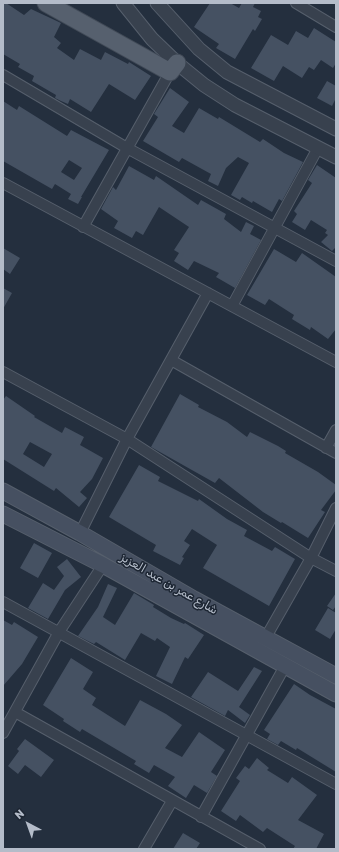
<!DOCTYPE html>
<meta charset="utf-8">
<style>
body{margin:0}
#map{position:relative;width:339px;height:852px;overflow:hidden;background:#242f3e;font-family:Rubik,sans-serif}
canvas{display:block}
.frame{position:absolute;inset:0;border:4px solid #b4bcc9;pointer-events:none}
.north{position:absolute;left:8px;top:804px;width:40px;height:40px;-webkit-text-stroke:3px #1d2633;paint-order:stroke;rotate:319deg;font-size:11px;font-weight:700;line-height:16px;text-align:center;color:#b4bcc9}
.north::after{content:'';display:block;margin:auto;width:14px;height:18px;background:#b4bcc9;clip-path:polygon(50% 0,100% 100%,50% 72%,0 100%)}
</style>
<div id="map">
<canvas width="339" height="852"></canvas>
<div class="frame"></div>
<div class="north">N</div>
</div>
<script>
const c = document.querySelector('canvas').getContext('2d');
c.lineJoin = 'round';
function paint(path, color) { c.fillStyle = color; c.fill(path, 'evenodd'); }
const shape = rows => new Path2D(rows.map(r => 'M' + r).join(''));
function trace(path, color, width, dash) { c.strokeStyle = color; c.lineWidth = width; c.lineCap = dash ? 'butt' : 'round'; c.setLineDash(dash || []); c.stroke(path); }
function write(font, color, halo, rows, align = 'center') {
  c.font = font + ' Rubik,"Noto Sans Arabic",sans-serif'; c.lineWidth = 3; c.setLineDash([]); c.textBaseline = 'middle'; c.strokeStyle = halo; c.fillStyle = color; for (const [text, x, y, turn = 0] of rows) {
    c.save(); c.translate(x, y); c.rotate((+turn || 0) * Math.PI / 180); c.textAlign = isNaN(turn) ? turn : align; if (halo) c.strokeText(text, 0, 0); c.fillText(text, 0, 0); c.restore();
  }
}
paint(shape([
 [3,3,6,3,24,15,31,9,61,23,54,37,61,43,57,48,74,60,80,49,101,60,105,52,128,64,129,62,151,76,135,100,109,84,91,112,70,99,68,104,61,101,55,98,56,95,32,81,34,76,18,67,20,64,3,54],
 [210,3,230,3,239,8,242,3,255,3,253,7,261,11,258,17,262,19,255,31,253,29,235,59,216,48,219,44,194,27],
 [314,28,336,42,336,63,333,68,321,60,314,70,309,67,302,78,283,66,274,81,251,68,271,35,288,45,296,31,308,38],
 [327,81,336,86,336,98,332,106,317,98],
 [170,88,189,102,172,126,184,133,199,108,218,119,219,117,260,142,263,139,284,153,303,162,282,201,279,199,272,212,253,201,252,203,242,197,240,200,231,195,249,163,238,157,226,168,218,186,208,181,211,174,182,158,179,162,143,141,158,117,154,114],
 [3,101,17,110,19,106,67,136,71,130,109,150,81,197,82,197,78,204,68,199,71,194,55,184,52,189,3,161],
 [69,160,82,168,74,180,61,172],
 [317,165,336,178,336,247,332,251,321,242,328,235,325,233,327,230,311,220,305,230,292,222,297,214,294,211,312,183,308,180],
 [129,166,154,180,156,176,198,205,201,200,226,214,224,219,241,232,246,222,254,226,250,234,261,240,235,288,216,277,219,273,194,261,188,270,174,261,179,253,174,250,189,227,159,207,143,235,136,231,132,238,114,228,118,221,101,209,113,187,116,190],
 [3,248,20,258,10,274,3,269],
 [274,249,296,262,302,253,336,277,336,329,328,339,311,327,310,330,292,319,294,315,269,299,265,305,247,295],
 [3,288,12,293,3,309],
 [180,394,199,405,198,407,227,422,247,437,250,432,278,446,286,451,285,453,318,472,336,485,336,490,321,510,325,512,308,538,282,522,281,523,263,512,219,478,215,483,151,447],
 [6,396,35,416,34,417,62,433,65,427,84,437,80,445,103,458,92,479,80,492,87,498,79,507,56,488,54,491,3,459,3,400],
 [30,442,52,454,44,467,23,454],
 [139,465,160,477,158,481,198,501,199,499,227,519,247,530,244,536,272,551,275,547,295,559,269,606,203,568,217,545,192,529,184,541,190,545,182,557,184,558,180,565,153,551,156,545,109,517],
 [34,543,52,553,38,578,20,568],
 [67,559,81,577,65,590,48,619,28,608,43,583,54,590,64,576,57,567],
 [108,584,117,588,103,617,115,625,134,593,154,605,153,607,171,618,184,624,185,623,204,635,188,659,185,657,172,684,156,676,170,647,157,638,155,641,141,633,125,660,96,642,94,644,78,636,98,607],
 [336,593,336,606,333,610,327,606],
 [328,608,336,613,336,629,330,639,315,630],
 [3,620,12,625,14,622,38,637,22,664,3,686],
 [71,658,93,672,83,689,96,698,92,705,125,726,140,700,166,714,182,725,165,748,182,757,199,732,225,750,211,772,217,776,207,793,194,785,186,798,168,786,175,777,154,765,149,773,134,764,136,761,82,729,80,732,63,721,64,719,43,705],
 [254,667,262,671,239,707,250,715,245,723,228,710,225,716,191,697,208,672,238,691],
 [294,684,310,695,336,709,336,772,297,748,296,750,281,741,278,745,267,739,270,734,264,730],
 [25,739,54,760,41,777,25,765,18,774,8,766,19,751,17,749],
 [257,758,269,768,267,770,288,783,292,777,317,795,298,820,324,834,316,849,293,849,295,846,267,828,263,832,240,815,236,821,221,811,240,781,236,778,245,766,249,769],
 [183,833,200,843,196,849,173,849]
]), '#455162');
const minor = shape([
 [296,3,336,27],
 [3,75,127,148,336,261],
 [3,183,336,362],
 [83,227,170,72],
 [232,306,318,148],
 [171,360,336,453],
 [3,372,127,439,311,558,336,571],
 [326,448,336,430],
 [80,533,127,439,208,293],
 [3,602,336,784],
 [266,637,311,558,336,508],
 [15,712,260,849],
 [3,733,59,632,103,565],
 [201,817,285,666],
 [144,849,172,801]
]);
const tertiary = shape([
 [123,3,152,39,177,63,204,85,235,105,336,157],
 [157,3,199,49,227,72,336,129]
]);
const secondary = shape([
 [3,491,80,533,194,599,336,676],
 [3,514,103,565,336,694]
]);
const primary = shape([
 [46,3,170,72,177,63]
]);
trace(minor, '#565f6c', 12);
trace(tertiary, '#565f6c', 15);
trace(secondary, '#565f6c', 17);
trace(primary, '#414a57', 19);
trace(minor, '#38414e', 10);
trace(tertiary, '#38414e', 13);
trace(secondary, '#465061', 15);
trace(primary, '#56606e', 17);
write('12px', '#b4bcc9', '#1d2633', [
 ["شارع عمر بن عبد العزيز",169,584,30]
]);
</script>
